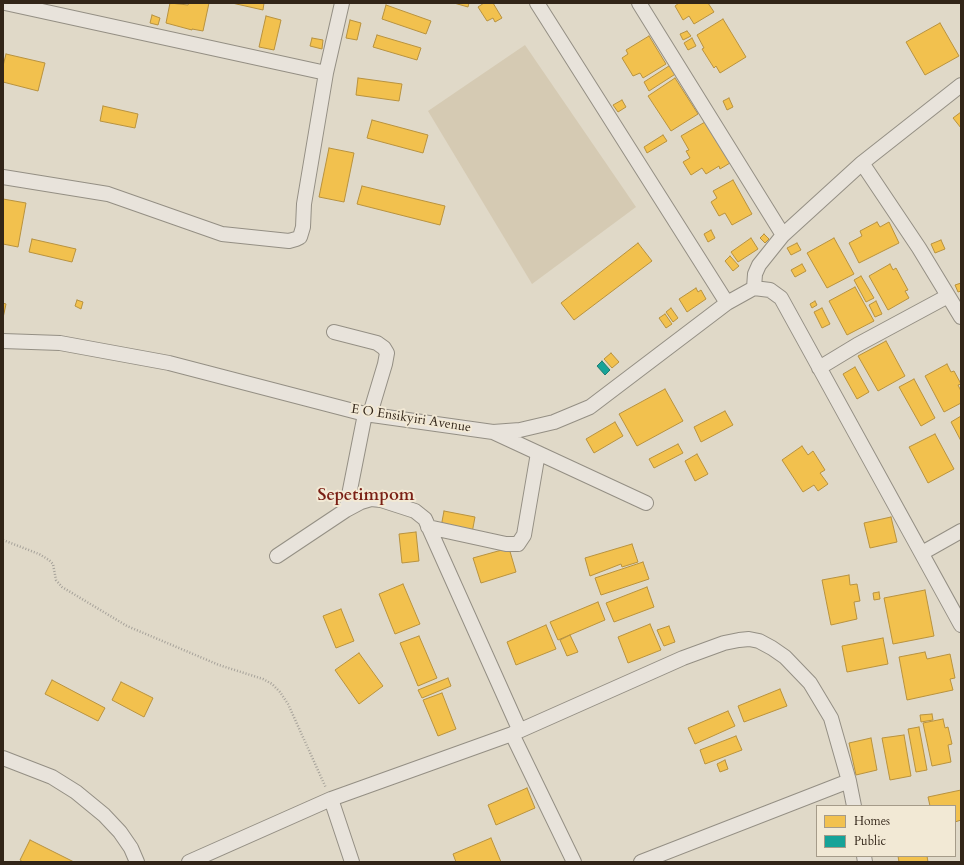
<!DOCTYPE html>
<style>
body{margin:0}
#map{position:relative;width:964px;height:865px;overflow:hidden;background:#e0d9c8;font-family:Cardo,serif}
canvas{display:block}
.frame{position:absolute;inset:0;border:4px solid #322518;pointer-events:none}
.legend{position:absolute;left:816px;top:805px;width:140px;height:52px;box-sizing:border-box;background:#f2e9d5;border:1px solid #a59b89;margin:0;padding:5px 7px;list-style:none;font-size:12px;color:#322518}
.legend li{display:flex;align-items:center;gap:8px;height:20px}
.legend b{width:20px;border:1px solid #a59b89}
</style>
<div id="map">
<canvas width="964" height="865"></canvas>
<div class="frame"></div>
<ul class="legend">
<li><b style="height:11px;background:#f2c14e"></b>Homes</li>
<li><b style="height:11px;background:#17a398"></b>Public</li>
</ul>
</div>
<script>
const c = document.querySelector('canvas').getContext('2d');
c.lineJoin = 'round';
function paint(path, color) { c.fillStyle = color; c.fill(path, 'evenodd'); }
const shape = rows => new Path2D(rows.map(r => 'M' + r).join(''));
function trace(path, color, width, dash) { c.strokeStyle = color; c.lineWidth = width; c.lineCap = dash ? 'butt' : 'round'; c.setLineDash(dash || []); c.stroke(path); }
function write(font, color, halo, rows, align = 'center') {
  c.font = font + ' Cardo,serif'; c.lineWidth = 4; c.setLineDash([]); c.textBaseline = 'middle'; c.strokeStyle = halo; c.fillStyle = color; for (const [text, x, y, turn = 0] of rows) {
    c.save(); c.translate(x, y); c.rotate((+turn || 0) * Math.PI / 180); c.textAlign = isNaN(turn) ? turn : align; if (halo) c.strokeText(text, 0, 0); c.fillText(text, 0, 0); c.restore();
  }
}
paint(shape([
 [525,45,636,207,532,284,428,111]
]), '#d5cab3');
const homes = shape([
 [170,3,188,5,189,3,209,3,203,31,192,29,192,30,166,23,170,3],
 [232,3,264,3,263,10,232,3],
 [454,3,469,3,468,7,454,3],
 [484,3,493,3,502,18,495,22,493,18,487,21,478,7,484,3],
 [679,3,708,3,714,12,694,24,689,16,683,20,675,6,679,3],
 [386,5,431,21,426,34,382,19,386,5],
 [152,15,160,18,158,25,150,23,152,15],
 [266,16,281,20,274,50,259,47,266,16],
 [723,19,746,57,720,73,716,66,714,68,702,49,704,48,697,35,723,19],
 [350,20,361,23,357,40,346,38,350,20],
 [940,23,959,56,925,75,906,42,940,23],
 [687,31,691,36,683,40,680,34,687,31],
 [377,35,421,48,417,60,373,47,377,35],
 [649,36,666,64,643,78,640,73,633,76,622,58,628,54,626,50,649,36],
 [312,38,323,40,322,49,310,46,312,38],
 [692,38,696,46,688,50,684,43,692,38],
 [6,54,45,63,38,91,3,82,3,66,6,54],
 [672,64,677,73,649,91,644,82,672,64],
 [358,78,402,84,399,101,356,95,358,78],
 [675,78,698,114,671,131,648,96,675,78],
 [729,98,733,107,727,110,723,101,729,98],
 [622,100,626,107,618,112,613,105,622,100],
 [103,106,138,114,135,128,100,121,103,106],
 [961,112,961,128,953,118,961,112],
 [372,120,428,135,423,153,367,138,372,120],
 [705,122,730,163,720,169,719,166,706,174,702,168,691,175,683,162,690,158,686,151,689,150,681,136,705,122],
 [663,135,667,141,647,153,644,147,663,135],
 [329,148,354,153,344,202,319,197,329,148],
 [733,180,752,214,732,225,725,213,719,216,711,202,717,198,713,191,733,180],
 [362,186,445,206,440,225,357,204,362,186],
 [3,199,26,203,18,247,3,244,3,199],
 [877,222,880,227,889,222,899,243,859,263,849,243,862,236,860,231,877,222],
 [711,230,715,238,708,242,704,234,711,230],
 [764,234,769,239,765,243,760,238,764,234],
 [751,238,758,249,738,262,731,252,751,238],
 [834,238,854,274,827,288,807,253,834,238],
 [32,239,76,249,72,262,29,252,32,239],
 [941,240,945,249,935,253,931,244,941,240],
 [638,243,652,261,574,320,561,303,638,243],
 [797,243,801,250,791,255,787,248,797,243],
 [730,256,739,266,733,271,725,261,730,256],
 [802,264,806,271,795,277,791,270,802,264],
 [890,264,893,270,896,268,908,290,905,291,909,298,888,310,869,276,890,264],
 [861,276,874,298,866,302,854,280,861,276],
 [961,283,961,291,958,292,955,285,961,283],
 [855,287,874,321,847,335,829,301,855,287],
 [696,288,698,292,701,290,706,299,687,312,679,299,696,288],
 [77,300,83,302,81,309,75,306,77,300],
 [815,301,817,305,812,308,810,304,815,301],
 [876,301,882,314,875,317,869,305,876,301],
 [3,303,6,304,3,318,3,303],
 [671,308,678,318,673,322,666,312,671,308],
 [822,308,830,324,822,328,814,312,822,308],
 [665,314,672,324,666,328,659,318,665,314],
 [886,341,905,376,878,391,858,356,886,341],
 [611,353,619,362,612,368,604,359,611,353],
 [947,364,951,372,954,371,961,384,958,385,961,391,961,403,944,412,925,376,947,364],
 [855,367,869,392,857,399,843,374,855,367],
 [914,379,935,418,921,426,899,387,914,379],
 [665,389,683,421,637,446,619,414,665,389],
 [725,411,733,425,701,442,694,427,725,411],
 [961,416,961,441,951,422,961,416],
 [615,422,623,436,594,453,586,439,615,422],
 [935,434,954,469,928,483,909,447,935,434],
 [678,444,683,453,654,468,649,459,678,444],
 [802,446,808,455,813,451,825,470,820,473,828,484,818,491,814,485,803,492,782,460,802,446],
 [697,454,708,474,695,481,685,461,697,454],
 [444,511,475,517,472,533,441,527,444,511],
 [891,517,897,542,870,548,864,523,891,517],
 [416,532,419,561,402,563,399,534,416,532],
 [632,544,638,562,622,567,621,564,590,576,585,558,632,544],
 [509,548,516,572,481,583,473,558,509,548],
 [643,562,649,579,601,595,595,578,643,562],
 [849,575,850,585,857,584,860,601,854,602,857,619,831,625,822,580,849,575],
 [403,584,420,624,395,634,379,594,403,584],
 [647,587,654,607,614,622,606,603,647,587],
 [925,590,934,636,893,644,884,598,925,590],
 [879,592,880,599,874,600,873,593,879,592],
 [598,602,605,620,558,640,550,622,598,602],
 [341,609,354,641,336,648,323,616,341,609],
 [650,624,661,650,628,663,618,637,650,624],
 [546,625,556,649,516,665,507,642,546,625],
 [669,626,675,642,664,646,657,630,669,626],
 [570,635,578,652,567,656,560,640,570,635],
 [419,636,437,678,418,686,400,643,419,636],
 [883,638,888,664,847,672,842,646,883,638],
 [925,652,927,659,950,654,955,678,950,679,953,690,907,700,899,657,925,652],
 [359,653,383,686,359,704,335,670,359,653],
 [448,678,451,686,422,698,418,690,448,678],
 [52,680,105,708,98,721,45,694,52,680],
 [121,682,153,698,144,717,112,700,121,682],
 [780,689,787,706,744,722,738,706,780,689],
 [442,693,456,729,438,736,423,700,442,693],
 [728,711,735,726,695,744,688,728,728,711],
 [932,714,933,720,921,722,920,715,932,714],
 [943,719,945,728,948,727,952,744,948,745,951,762,932,766,923,723,943,719],
 [919,727,927,770,916,772,908,729,919,727],
 [904,735,911,776,890,780,882,738,904,735],
 [736,736,742,750,705,764,700,750,736,736],
 [871,738,877,770,856,775,849,743,871,738],
 [725,760,728,769,720,772,717,764,725,760],
 [527,788,535,808,496,825,488,805,527,788],
 [961,790,961,820,955,822,955,806,930,806,928,797,961,790],
 [491,838,501,862,456,862,453,854,491,838],
 [30,840,74,862,23,862,20,860,30,840],
 [898,856,927,856,928,862,899,862,898,856]
]);
paint(homes, '#f2c14e');
trace(homes, '#b8923e', 1);
const public = shape([
 [602,361,610,370,605,375,597,366,602,361]
]);
paint(public, '#17a398');
trace(public, '#1f7d72', 1);
const minor = shape([
 [5,3,326,73],
 [537,3,727,303],
 [639,3,783,235],
 [862,163,919,248,961,317],
 [3,177,108,194,222,234,289,241,296,239,300,237,303,227,304,204,326,73,342,3],
 [754,288,755,274,759,265,783,235,862,163,961,85],
 [334,332,377,343,384,348,387,353,385,364,370,414],
 [3,341,60,343,169,363,365,414,493,432,520,430,554,422,590,407,727,303,754,288,770,290,781,298,961,625],
 [819,368,857,345,948,296],
 [495,433,646,503],
 [346,510,365,414],
 [428,527,506,544,518,544,524,535,538,453],
 [922,553,961,531],
 [277,556,346,510,361,502,371,499,381,500,415,511,425,519,519,729],
 [512,734,574,862],
 [3,758,52,777,76,792,104,815,120,832,131,848,137,862],
 [331,799,352,862],
 [864,856,865,862],
 [189,862,331,799,512,734,683,658,724,643,739,640,749,639,759,641,772,648,785,657,810,683,831,718,849,781,854,806],
 [641,862,849,781]
]);
trace(minor, '#948f84', 16);
trace(shape([
 [3,540,39,554,49,560,53,564,56,580,62,587,127,626,219,665,263,679,272,684,280,692,288,704,326,788]
]), '#a6a29a', 2.5, [1, 2]);
trace(minor, '#e8e3db', 14);
write('13px', '#322518', '#f2e9d5', [
 ["E O Ensikyiri Avenue",411,419,9]
]);
write('bold 17px', '#7a1f14', '#f2e9d5', [
 ["Sepetimpom",366,496]
]);
</script>
